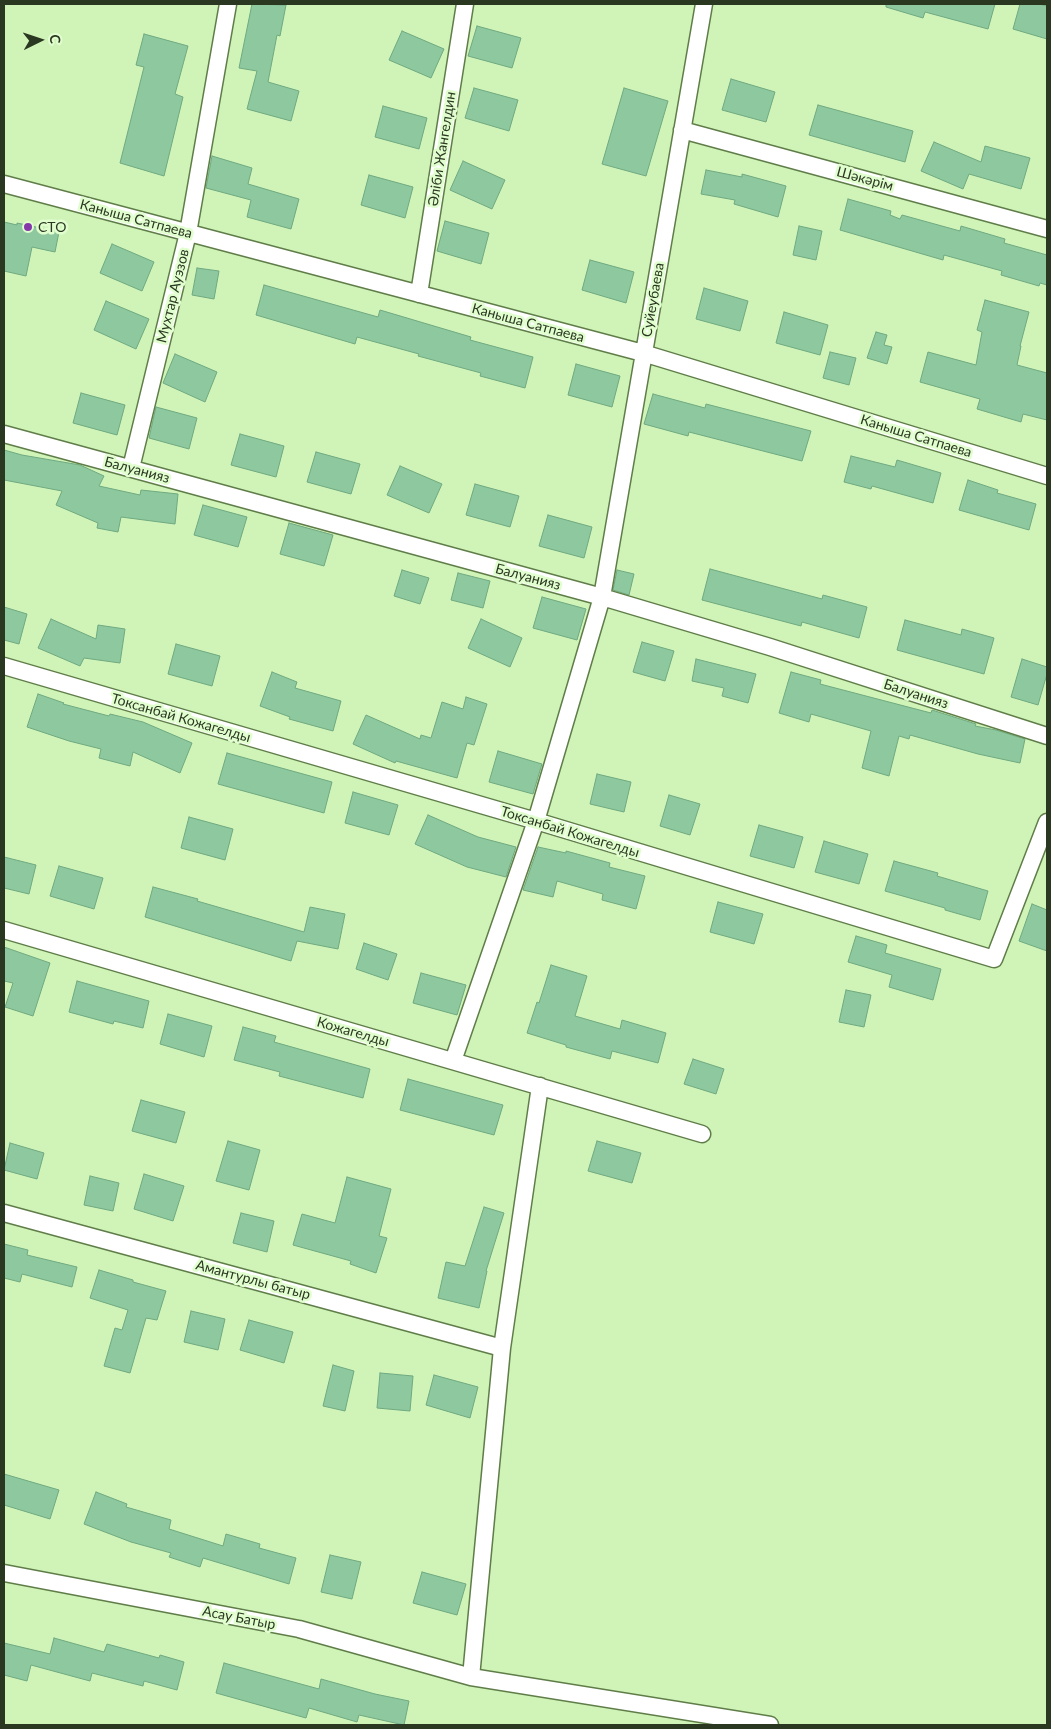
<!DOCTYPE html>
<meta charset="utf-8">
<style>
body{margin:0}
#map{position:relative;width:1051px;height:1729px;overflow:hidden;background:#d0f3b8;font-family:Lato,sans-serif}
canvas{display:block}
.frame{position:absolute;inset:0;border:5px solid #2b3821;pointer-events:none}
.north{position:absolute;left:15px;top:15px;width:50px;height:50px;-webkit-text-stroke:4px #e1fecf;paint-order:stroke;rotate:86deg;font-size:14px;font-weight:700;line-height:20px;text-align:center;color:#2b3821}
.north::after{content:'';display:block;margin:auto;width:18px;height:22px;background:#2b3821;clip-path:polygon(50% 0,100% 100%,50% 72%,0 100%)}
</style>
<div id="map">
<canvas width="1051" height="1729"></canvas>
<div class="frame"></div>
<div class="north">С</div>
</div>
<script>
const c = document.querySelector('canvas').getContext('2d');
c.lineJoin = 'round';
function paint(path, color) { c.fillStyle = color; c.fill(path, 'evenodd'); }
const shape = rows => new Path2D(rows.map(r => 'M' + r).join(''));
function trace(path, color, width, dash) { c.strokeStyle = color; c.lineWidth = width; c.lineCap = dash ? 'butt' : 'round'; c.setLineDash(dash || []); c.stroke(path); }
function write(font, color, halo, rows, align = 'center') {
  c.font = font + ' Lato,sans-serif'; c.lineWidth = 5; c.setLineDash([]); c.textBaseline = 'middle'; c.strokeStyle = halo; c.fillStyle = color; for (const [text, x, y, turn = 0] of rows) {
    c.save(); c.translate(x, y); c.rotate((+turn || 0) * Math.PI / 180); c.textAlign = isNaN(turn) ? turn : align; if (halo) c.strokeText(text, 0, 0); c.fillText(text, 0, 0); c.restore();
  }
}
const building = shape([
 [252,4,286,5,280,36,277,35,268,82,299,91,291,121,247,109,257,71,239,68,252,4],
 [886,4,995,4,988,29,925,12,923,18,886,7,886,4],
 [1020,4,1039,4,1047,6,1047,39,1013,29,1020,4],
 [477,26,521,38,512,68,468,56,477,26],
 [402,31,444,49,431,78,389,60,402,31],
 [144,34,188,46,175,94,183,97,164,176,120,163,144,67,136,65,144,34],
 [731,79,775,92,766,122,722,110,731,79],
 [474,88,518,100,509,131,465,118,474,88],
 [624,88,668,101,646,176,602,164,624,88],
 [818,105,913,131,905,162,809,135,818,105],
 [383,106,427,118,419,149,375,137,383,106],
 [934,142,981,162,985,146,1030,158,1021,189,969,174,963,189,921,171,934,142],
 [212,156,252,168,248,184,299,199,291,229,247,217,251,200,206,188,212,156],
 [463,161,505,180,492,209,450,190,463,161],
 [706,170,742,177,742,174,786,186,778,217,734,204,735,200,701,194,706,170],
 [369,175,413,187,405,218,361,205,369,175],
 [848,199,891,211,890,215,900,219,902,215,960,231,961,226,1005,239,1004,243,1047,255,1047,285,1040,283,1039,286,1001,275,1002,271,944,255,943,260,840,230,848,199],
 [445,221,489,233,481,264,437,251,445,221],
 [4,222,17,225,17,223,59,232,55,252,32,247,26,276,4,271,4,222],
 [799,226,822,231,816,260,793,255,799,226],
 [112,244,154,262,142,291,100,273,112,244],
 [590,260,634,272,626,303,582,290,590,260],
 [197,268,219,271,214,299,192,295,197,268],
 [264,285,378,317,380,310,471,337,470,340,533,357,525,388,480,376,481,373,418,356,419,354,357,337,355,344,256,315,264,285],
 [704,288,748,301,740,331,696,319,704,288],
 [985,300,1029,312,1020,346,1021,346,1017,365,1047,373,1047,420,1023,414,1021,422,977,409,980,399,920,382,928,352,976,365,982,332,977,330,985,300],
 [106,301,149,319,136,349,94,330,106,301],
 [784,312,828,325,820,355,776,343,784,312],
 [876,332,887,335,884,345,892,347,887,364,867,358,876,332],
 [830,352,856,358,849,385,823,378,830,352],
 [175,354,217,372,205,402,163,383,175,354],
 [576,364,620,376,612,407,568,395,576,364],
 [81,393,125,405,117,435,73,423,81,393],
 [653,394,705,408,706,404,811,431,802,461,689,432,688,436,644,424,653,394],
 [156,407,197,418,189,449,149,438,156,407],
 [240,434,284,446,276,477,231,465,240,434],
 [4,450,22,455,80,465,104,476,99,486,140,495,141,490,178,494,175,524,121,517,118,532,97,528,98,523,56,505,62,491,4,480,4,450],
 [316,452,360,464,351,494,307,482,316,452],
 [851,456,895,467,897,460,941,473,933,503,872,486,871,489,844,482,851,456],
 [400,466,442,484,429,513,387,495,400,466],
 [968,480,998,490,997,493,1036,504,1029,530,959,510,968,480],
 [475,484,519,496,510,527,466,515,475,484],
 [203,505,247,517,238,547,194,535,203,505],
 [548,515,592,527,584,558,539,546,548,515],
 [289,523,333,535,324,566,280,554,289,523],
 [710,569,822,599,823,595,867,607,859,638,802,622,801,626,702,600,710,569],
 [402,570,429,578,420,604,394,596,402,570],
 [617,570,634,574,629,595,613,590,617,570],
 [458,573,490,581,483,608,451,600,458,573],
 [542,597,586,609,577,640,533,628,542,597],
 [4,607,27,614,19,644,4,640,4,607],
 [51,619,96,639,98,625,125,629,120,663,84,658,80,666,38,648,51,619],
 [481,619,522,638,510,667,468,648,481,619],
 [905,620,961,635,962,629,994,638,984,674,897,650,905,620],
 [642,642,674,651,665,681,633,672,642,642],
 [176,644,220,656,212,686,168,674,176,644],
 [696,659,756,674,748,703,722,696,724,688,692,681,696,659],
 [1022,659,1047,667,1047,674,1038,705,1011,697,1022,659],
 [272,672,297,682,295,688,341,701,333,731,289,719,290,717,260,706,272,672],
 [791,672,821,680,820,684,931,713,932,710,976,724,975,726,996,730,1025,739,1020,763,978,754,910,735,909,739,899,736,889,776,862,768,871,731,811,714,809,722,779,713,791,672],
 [38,694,64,703,63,704,109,716,110,714,143,722,192,743,180,773,133,752,130,766,99,758,101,749,69,741,27,727,38,694],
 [466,697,487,704,474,745,467,743,457,778,396,761,395,763,353,744,366,715,420,739,421,735,431,738,442,702,463,709,466,697],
 [498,751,542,764,533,794,489,782,498,751],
 [227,753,332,782,324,813,218,784,227,753],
 [597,774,631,782,624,812,590,804,597,774],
 [353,792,398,805,389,835,345,823,353,792],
 [669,795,700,804,690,835,660,826,669,795],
 [428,815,478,837,516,847,506,877,467,867,415,844,428,815],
 [189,817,233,829,225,860,181,848,189,817],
 [759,825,803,837,794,868,750,856,759,825],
 [824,841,868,854,859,884,815,872,824,841],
 [538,847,566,853,566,851,610,863,609,867,645,876,636,909,602,900,603,894,557,881,553,897,523,890,538,847],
 [4,857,36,865,29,894,4,888,4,857],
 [894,861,938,873,937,876,988,891,980,920,945,910,945,908,885,891,894,861],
 [59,866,103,878,94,909,50,896,59,866],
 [153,887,198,899,197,901,304,932,310,907,345,914,338,949,297,941,291,961,145,917,153,887],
 [718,902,763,914,754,944,710,932,718,902],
 [1032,904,1047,910,1047,951,1019,941,1032,904],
 [856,936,887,945,885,953,941,969,933,1000,889,987,892,975,848,962,856,936],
 [364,943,397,954,388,980,356,969,364,943],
 [4,947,50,963,33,1016,5,1007,13,983,4,981,4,947],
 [551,965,587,976,575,1016,620,1029,622,1020,666,1033,658,1063,612,1051,610,1059,566,1047,566,1045,527,1033,537,1002,539,1003,551,965],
 [421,973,466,985,457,1015,413,1003,421,973],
 [77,981,149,1001,143,1028,114,1021,113,1024,69,1012,77,981],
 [846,990,871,995,864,1027,839,1022,846,990],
 [168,1014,212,1026,204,1057,160,1044,168,1014],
 [243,1027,276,1036,274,1042,370,1069,363,1098,279,1076,280,1072,234,1060,243,1027],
 [693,1059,724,1069,716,1094,684,1084,693,1059],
 [408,1079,503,1105,494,1135,400,1110,408,1079],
 [141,1100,185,1112,176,1143,132,1131,141,1100],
 [228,1141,260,1150,249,1190,216,1181,228,1141],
 [597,1141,641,1153,632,1183,588,1171,597,1141],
 [10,1143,44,1153,37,1179,4,1170,10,1143],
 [144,1174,184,1186,173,1221,134,1209,144,1174],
 [90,1176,119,1183,113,1211,84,1205,90,1176],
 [347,1177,391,1189,379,1236,387,1238,376,1273,350,1264,351,1261,293,1245,302,1214,335,1223,347,1177],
 [484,1207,504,1213,486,1271,487,1271,479,1308,438,1298,446,1262,465,1266,484,1207],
 [241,1213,274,1221,267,1252,233,1243,241,1213],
 [4,1244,28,1250,27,1255,77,1267,72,1287,22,1274,20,1282,4,1278,4,1244],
 [99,1270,133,1280,133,1282,166,1291,157,1320,146,1318,130,1373,104,1366,115,1328,122,1330,128,1310,90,1298,99,1270],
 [191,1311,225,1319,218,1350,184,1342,191,1311],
 [249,1320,293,1332,284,1363,240,1350,249,1320],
 [333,1365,354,1371,345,1411,323,1406,333,1365],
 [380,1373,413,1376,410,1411,377,1408,380,1373],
 [434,1375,478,1387,470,1418,426,1405,434,1375],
 [4,1474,59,1490,50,1519,4,1505,4,1474],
 [96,1492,127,1504,126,1507,171,1520,169,1529,223,1546,226,1534,260,1544,259,1548,296,1558,289,1584,203,1558,200,1567,169,1557,171,1553,131,1542,84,1524,96,1492],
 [330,1555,361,1562,352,1599,321,1592,330,1555],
 [422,1572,466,1584,457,1615,413,1603,422,1572],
 [54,1638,104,1652,107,1644,159,1658,160,1655,184,1662,177,1690,144,1681,143,1686,92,1673,90,1681,31,1665,27,1681,4,1675,4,1643,50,1654,54,1638],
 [224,1663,319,1689,321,1679,375,1694,409,1701,404,1725,359,1715,357,1722,309,1708,306,1718,216,1693,224,1663]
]);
paint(building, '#8dc89e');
trace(building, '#6fa980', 1);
const minor = shape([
 [682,130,1047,229],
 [4,184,643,353,1047,476],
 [419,294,465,4],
 [4,434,602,597,770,647,1047,736],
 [131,468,188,233,228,4],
 [4,666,536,821,994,959,1047,822],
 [4,930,702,1134],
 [453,1061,536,821,602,597,704,4],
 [4,1213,502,1348],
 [4,1573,299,1629,471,1677,770,1725],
 [471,1677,502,1348,540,1086]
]);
trace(minor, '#5f7d48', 19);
trace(minor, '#fff', 16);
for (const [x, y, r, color] of [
 [28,227,5,"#8538a9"]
]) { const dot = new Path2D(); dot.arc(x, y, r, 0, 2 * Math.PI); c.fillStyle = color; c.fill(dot); trace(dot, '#e1fecf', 2); }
write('14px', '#2b3821', '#e1fecf', [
 ["Әліби Жангелдин",442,149,-81],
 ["Шәкәрім",865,179,15],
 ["Каныша Сатпаева",136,219,15],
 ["Мухтар Ауэзов",173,296,-76],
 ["Суйеубаева",653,300,-80],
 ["Каныша Сатпаева",528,323,15],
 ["Каныша Сатпаева",916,436,17],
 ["Балуанияз",137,470,15],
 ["Балуанияз",528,577,15],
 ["Балуанияз",916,694,18],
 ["Токсанбай Кожагелды",181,718,16],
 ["Токсанбай Кожагелды",570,832,17],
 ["Кожагелды",353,1032,16],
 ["Амантурлы батыр",253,1280,15],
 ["Асау Батыр",239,1618,11]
]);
write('14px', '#2b3821', '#e1fecf', [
 ["CTO",38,227]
], 'left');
</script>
